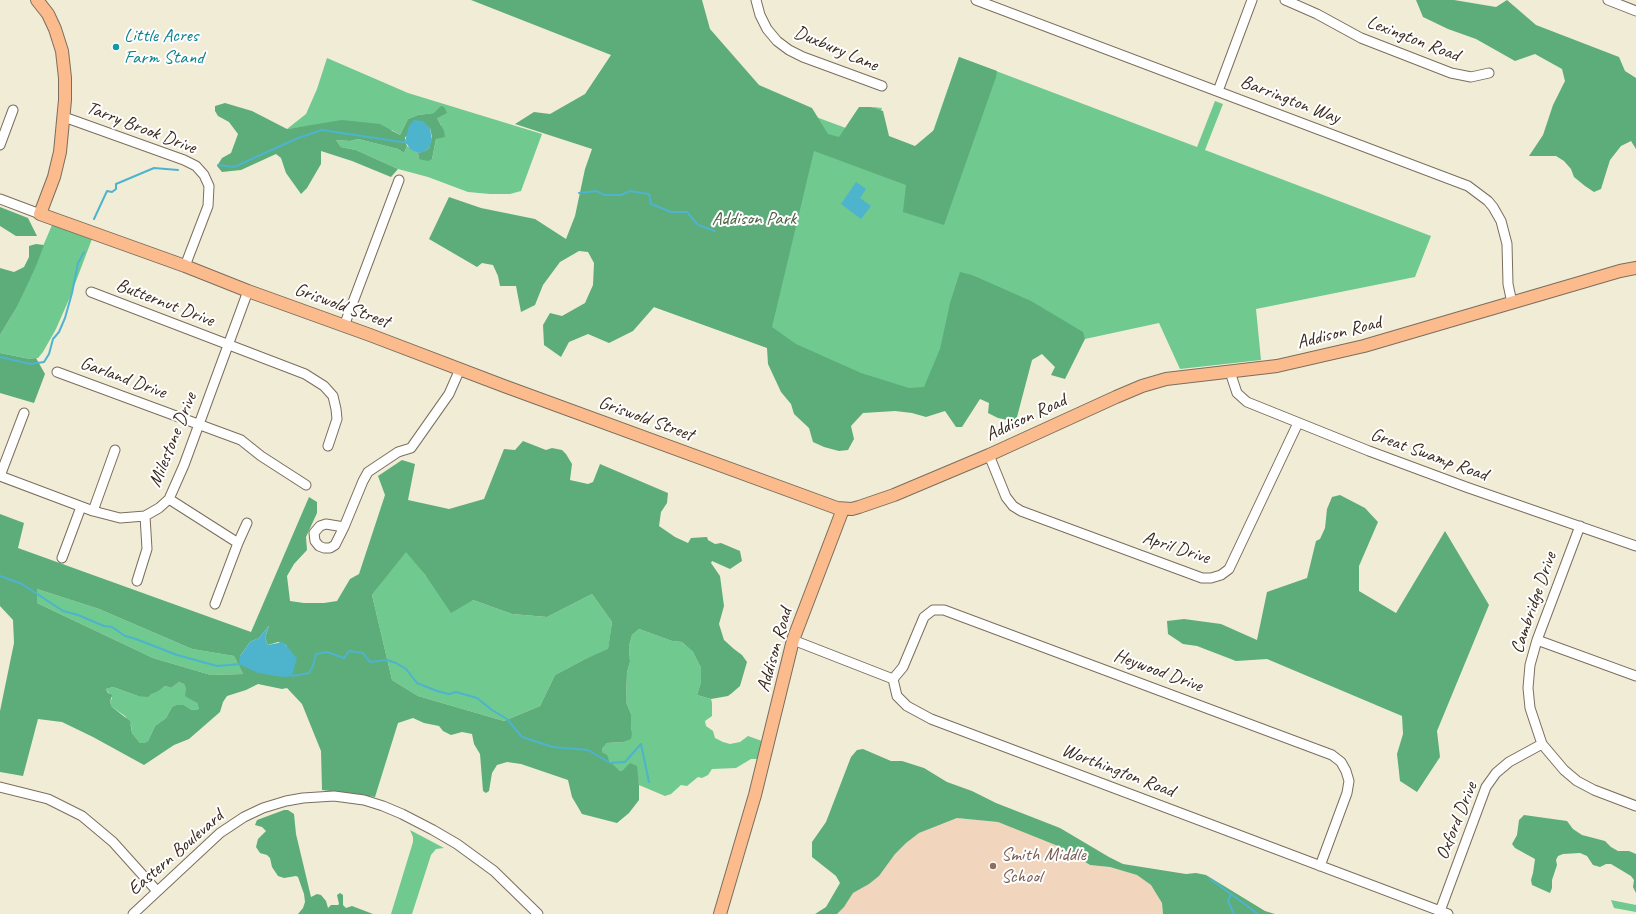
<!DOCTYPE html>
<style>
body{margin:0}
canvas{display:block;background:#f1ecd6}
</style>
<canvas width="1636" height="914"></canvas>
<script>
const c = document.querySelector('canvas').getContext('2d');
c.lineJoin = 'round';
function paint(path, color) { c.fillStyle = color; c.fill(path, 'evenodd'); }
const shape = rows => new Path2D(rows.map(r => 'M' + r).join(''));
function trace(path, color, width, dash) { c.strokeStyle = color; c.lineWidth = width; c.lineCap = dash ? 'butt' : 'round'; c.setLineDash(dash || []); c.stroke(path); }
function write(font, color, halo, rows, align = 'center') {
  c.font = font + ' Caveat,sans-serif'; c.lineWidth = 4; c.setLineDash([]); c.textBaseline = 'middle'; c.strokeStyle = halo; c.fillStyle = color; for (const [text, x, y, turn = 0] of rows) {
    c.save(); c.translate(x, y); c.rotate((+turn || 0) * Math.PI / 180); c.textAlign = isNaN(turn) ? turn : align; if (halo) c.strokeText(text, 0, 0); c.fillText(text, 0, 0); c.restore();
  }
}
paint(shape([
 [957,818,998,822,1058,846,1089,865,1110,867,1137,875,1151,885,1162,903,1163,914,837,914,844,907,853,893,869,884,879,876,895,854,906,843,919,833]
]), '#f1d5bd');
paint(shape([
 [654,57,862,134,873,107,882,108,871,137,924,157,959,57,1197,147,1215,101,1223,104,1205,150,1431,236,1415,277,1256,309,1261,360,1180,369,1159,323,1085,339,1037,321,927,405,593,285],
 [327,58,408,93,542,134,521,191,510,194,490,194,468,192,428,177,398,169,356,150,341,147,336,140,350,141,358,139,398,149,404,153,407,146,418,153,419,159,432,159,436,139,441,125,434,113,418,115,408,119,400,135,392,130,309,126,287,129,306,114,317,89],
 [52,225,92,239,70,297,56,329,43,352,38,358,30,359,0,353,0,335,17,307],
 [406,551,426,576,473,600,512,614,547,617,592,594,612,622,608,650,585,659,555,675,540,706,504,721,418,696,392,680,372,595],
 [37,589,99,609,192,649,234,656,243,674,211,675,153,658,37,603],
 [639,629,672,641,682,642,693,652,701,668,701,682,697,695,711,699,712,703,712,716,705,721,706,726,713,731,715,738,723,742,730,744,740,742,748,736,762,741,757,759,751,759,736,768,712,769,708,775,702,778,698,777,687,786,681,785,671,794,665,796,639,785,636,766,620,771,613,766,606,755,602,752,602,749,607,743,623,742,632,733,631,725,631,714,626,702,627,672,630,662,629,646,632,635],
 [179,682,184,684,190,698,197,703,199,709,192,710,184,705,176,705,172,707,166,718,155,726,148,741,144,743,140,743,132,733,131,725,125,716,112,707,110,702,112,698,106,689,113,687,138,696,159,691,165,686,171,688],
 [410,830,444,848,436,849,431,855,412,914,391,914,413,842,413,837],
 [1611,900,1636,905,1636,912,1614,908]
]), '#70c98f');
paint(shape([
 [471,0,702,0,710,29,759,85,812,108,828,134,839,137,859,107,871,107,883,111,889,136,915,146,934,130,959,57,997,71,996,77,944,225,903,212,906,185,814,151,772,327,796,344,861,373,909,388,924,387,940,349,950,303,960,272,972,275,1031,301,1083,332,1085,339,1065,379,1051,375,1055,367,1042,354,1032,360,1017,417,1013,421,998,418,988,413,989,403,980,399,962,427,956,427,945,411,926,417,912,413,895,411,863,413,851,426,854,439,848,450,839,451,824,447,813,442,809,428,794,414,791,404,781,392,768,364,767,348,654,307,633,331,609,343,588,334,569,342,561,357,544,345,543,325,550,313,562,316,585,303,593,285,594,263,588,252,579,251,560,262,543,285,535,305,521,312,516,286,500,286,498,276,493,265,482,263,477,267,429,239,449,197,481,208,535,219,566,239,575,216,585,169,592,149,515,124,534,112,550,114,585,94,611,55],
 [1416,0,1454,0,1496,7,1507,0,1536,25,1619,57,1625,71,1636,78,1636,149,1631,141,1621,146,1610,160,1601,189,1594,192,1585,186,1574,177,1571,169,1564,161,1556,156,1529,156,1543,135,1553,105,1565,81,1562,69,1535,54,1515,61,1476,39,1448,29,1423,17],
 [225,103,252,111,287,129,342,120,380,124,400,135,408,119,418,115,434,113,441,106,444,107,447,113,437,118,444,131,445,137,436,139,432,159,428,161,419,159,418,153,425,151,429,148,432,137,430,128,405,137,405,141,407,146,404,153,398,149,358,139,350,141,336,140,341,147,356,150,398,169,391,177,352,161,321,151,321,164,307,188,301,194,286,173,281,158,276,154,241,170,222,172,217,166,222,158,231,153,238,134,229,122,218,116,215,111,215,106],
 [0,207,28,218,37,236,16,236,0,226],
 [36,244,44,245,36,266,17,307,0,335,0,268,14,272,24,267,29,257,29,246],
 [0,353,30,359,36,358,45,374,34,403,0,393],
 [523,441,546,450,552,448,562,450,566,454,572,464,570,480,588,484,593,482,600,464,668,493,667,503,661,512,659,526,675,537,688,543,691,538,707,537,708,540,715,544,721,543,740,551,742,561,730,569,712,561,711,563,720,576,724,606,719,624,724,640,734,649,742,655,747,662,740,686,732,693,728,696,711,699,697,695,701,682,701,668,693,652,682,642,672,641,639,629,632,635,629,646,630,662,627,672,626,702,631,714,631,725,632,733,631,739,623,742,607,743,602,749,602,752,607,755,610,762,620,771,623,770,630,763,637,766,639,785,639,800,629,813,617,823,582,814,572,797,568,780,521,764,507,762,497,765,492,773,489,791,486,793,483,791,480,754,474,744,472,734,462,732,451,735,443,731,439,726,424,723,413,718,398,723,375,797,322,790,321,751,302,704,287,688,282,689,258,684,246,690,227,696,223,702,220,712,189,739,174,745,144,765,93,737,62,722,38,719,23,776,0,772,0,711,14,643,13,620,0,606,0,514,24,523,18,548,251,632,309,497,317,502,317,513,306,537,307,550,294,564,287,576,290,601,304,603,324,603,337,601,350,579,359,574,385,495,378,476,402,460,415,464,408,500,449,509,484,499,504,449,515,450],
 [406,552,426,576,451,613,473,600,512,614,547,617,592,594,612,622,608,649,585,659,555,675,540,706,504,721,418,696,392,680,372,595],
 [37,589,99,609,192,649,234,656,243,674,211,675,153,658,37,603],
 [269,626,265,638,268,645,278,642,286,645,287,647,240,656,250,642,259,638],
 [179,682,184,684,186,689,185,696,197,703,199,709,192,710,184,705,176,705,172,707,166,718,155,726,148,741,144,743,140,743,132,733,130,721,112,707,110,702,112,695,108,693,106,689,113,687,138,696,148,697,151,694,159,691,165,686,171,688],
 [1340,495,1365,508,1378,522,1359,566,1359,591,1396,613,1445,531,1489,605,1437,731,1440,757,1417,792,1400,781,1397,754,1403,734,1402,716,1267,659,1236,661,1197,646,1183,644,1168,634,1167,621,1184,619,1221,624,1257,640,1267,592,1307,578,1316,541,1320,539,1325,528,1327,509,1332,497],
 [863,749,891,761,902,761,924,768,947,782,972,791,996,803,1060,828,1109,857,1123,864,1186,874,1196,873,1206,875,1265,911,1275,914,1163,914,1162,903,1151,885,1137,875,1110,867,1090,865,1058,846,998,822,957,818,919,833,906,843,895,854,879,876,869,884,853,893,844,907,837,914,815,914,826,907,840,883,836,876,812,857,812,842,826,822,851,757,857,750],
 [284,810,288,810,294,814,296,834,311,897,317,894,321,895,326,901,328,908,331,905,338,905,339,904,337,895,340,893,343,895,343,905,346,908,352,906,373,914,298,914,303,908,305,902,304,894,298,877,296,876,284,878,278,876,272,867,270,858,267,855,260,853,256,847,258,839,266,831,262,827,255,825,257,820],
 [1524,815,1567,821,1573,829,1582,835,1605,841,1611,847,1618,851,1629,851,1636,854,1636,893,1633,887,1634,880,1631,876,1611,864,1606,864,1600,867,1593,865,1587,856,1580,853,1563,854,1558,856,1556,860,1557,865,1552,880,1552,888,1550,893,1532,885,1531,880,1533,873,1535,859,1515,848,1512,844,1517,835,1519,820]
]), '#5cad7a');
paint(shape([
 [414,120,423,121,430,128,432,140,429,148,424,152,418,153,410,149,405,141,409,126],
 [856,182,866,189,860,198,871,206,861,219,841,204],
 [269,626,265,638,268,645,283,642,297,658,292,676,283,677,258,673,243,666,239,662,240,656,250,642,259,638]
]), '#4eb3cd');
trace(shape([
 [218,165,234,167,298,138,322,130,408,143],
 [579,193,597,191,604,195,621,195,630,191,649,194,651,204,671,212,687,212,698,225,715,231],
 [94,219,107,191,112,192,116,189,116,184,154,168,178,170],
 [0,357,31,364,44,362,49,354,53,339,59,332,65,318,72,293,78,263,84,252],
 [0,576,22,584,63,611,78,615,104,626,112,627,125,636,136,639,177,655,217,666,241,664],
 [292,676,309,673,313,666,316,654,327,652,344,658,349,651,363,653,370,662,387,660,396,663,406,669,417,683,437,691,449,694,456,692,477,698,492,710,507,719,522,737,553,747,588,750,610,763,625,762,641,744,649,782],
 [1210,879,1231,894,1228,901,1234,914],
 [1231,894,1258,914]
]), '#4eb3cd', 2);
const minor = shape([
 [756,0,760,15,767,29,777,41,789,50,803,57,882,86],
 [976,0,1468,186,1488,201,1493,207,1501,221,1507,244,1508,284,1512,303],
 [1285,0,1317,14,1361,38,1451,73,1471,77,1489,73],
 [1608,0,1636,11],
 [1218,91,1252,0],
 [64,117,184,160,196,166,204,175,209,186,208,206,185,266],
 [0,145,13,110],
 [0,199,40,214],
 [91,292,305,374,324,386,333,396,336,409,337,419,328,446],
 [344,326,399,180],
 [1231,371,1232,378,1237,393,1247,402,1369,451,1466,487,1636,546],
 [57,372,241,440,261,456,306,485],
 [989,455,1006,497,1013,506,1021,511,1202,578,1211,578,1221,575,1229,569,1298,423],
 [0,476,93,511,120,518,145,516,159,508,169,499,184,465,248,291],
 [0,476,24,413],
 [169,499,238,543],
 [93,511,115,450],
 [1580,526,1537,640,1530,665,1528,688,1530,708,1542,744,1564,770,1577,781,1594,790,1636,806],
 [344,527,326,524,320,526,314,533,315,541,319,546,324,548,330,548,335,545,344,527,363,481,368,472,398,452,411,448,449,394,460,369],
 [62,558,81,507],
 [137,581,147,549,145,516],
 [215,604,238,543,247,523],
 [793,640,893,679,897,696,907,706,931,719,1448,914],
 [1537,640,1636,676],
 [893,679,903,667,924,617,933,610,944,610,1332,755,1341,762,1346,771,1349,781,1347,793,1320,866],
 [0,787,48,799,82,816,113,842,157,891],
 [1440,911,1486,787,1496,773,1509,762,1542,744],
 [133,914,220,833,244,817,263,808,286,801,303,798,334,796,364,800,383,806,402,814,433,830,457,844,494,871,538,914]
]);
const major = shape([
 [37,0,48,14,55,29,62,51,65,78,65,100,60,152,54,177,40,214,185,266,248,291,370,335,504,386,837,508,852,509,859,507,894,495,989,455,1116,397,1142,386,1166,379,1277,366,1364,346,1620,271,1636,268],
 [720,914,755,795,793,640,843,509]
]);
trace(minor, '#7b6e5e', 11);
trace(major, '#7b6e5e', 14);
trace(minor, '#fff', 9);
trace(major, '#fbbb8d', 12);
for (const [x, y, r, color] of [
 [116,47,4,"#0f9aa8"],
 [993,866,4,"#8d6e63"]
]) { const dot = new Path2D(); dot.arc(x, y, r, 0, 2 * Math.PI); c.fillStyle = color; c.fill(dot); trace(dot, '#fff', 1.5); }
write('19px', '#0d838f', '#fff', [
 ["Little Acres",124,36],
 ["Farm Stand",124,58]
], 'left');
write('19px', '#3b2a1e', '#fff', [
 ["Lexington Road",1413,39,21],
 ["Duxbury Lane",836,49,23],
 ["Barrington Way",1290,100,21],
 ["Tarry Brook Drive",141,128,21],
 ["Butternut Drive",165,303,21],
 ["Griswold Street",342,306,20],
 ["Addison Road",1339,333,-14],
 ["Garland Drive",123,378,20],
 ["Addison Road",1026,418,-25],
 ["Griswold Street",646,419,20],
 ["Milestone Drive",173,440,-68],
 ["Great Swamp Road",1429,455,20],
 ["April Drive",1176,548,18],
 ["Cambridge Drive",1534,603,-71],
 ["Addison Road",775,650,-74],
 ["Heywood Drive",1158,671,20],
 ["Worthington Road",1118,771,21],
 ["Oxford Drive",1457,821,-68],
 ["Eastern Boulevard",176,853,-41]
]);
write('19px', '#4e6246', '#fff', [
 ["Addison Park",754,219]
]);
write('19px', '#785e54', '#fff', [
 ["Smith Middle",1001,855],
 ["School",1001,877]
], 'left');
</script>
